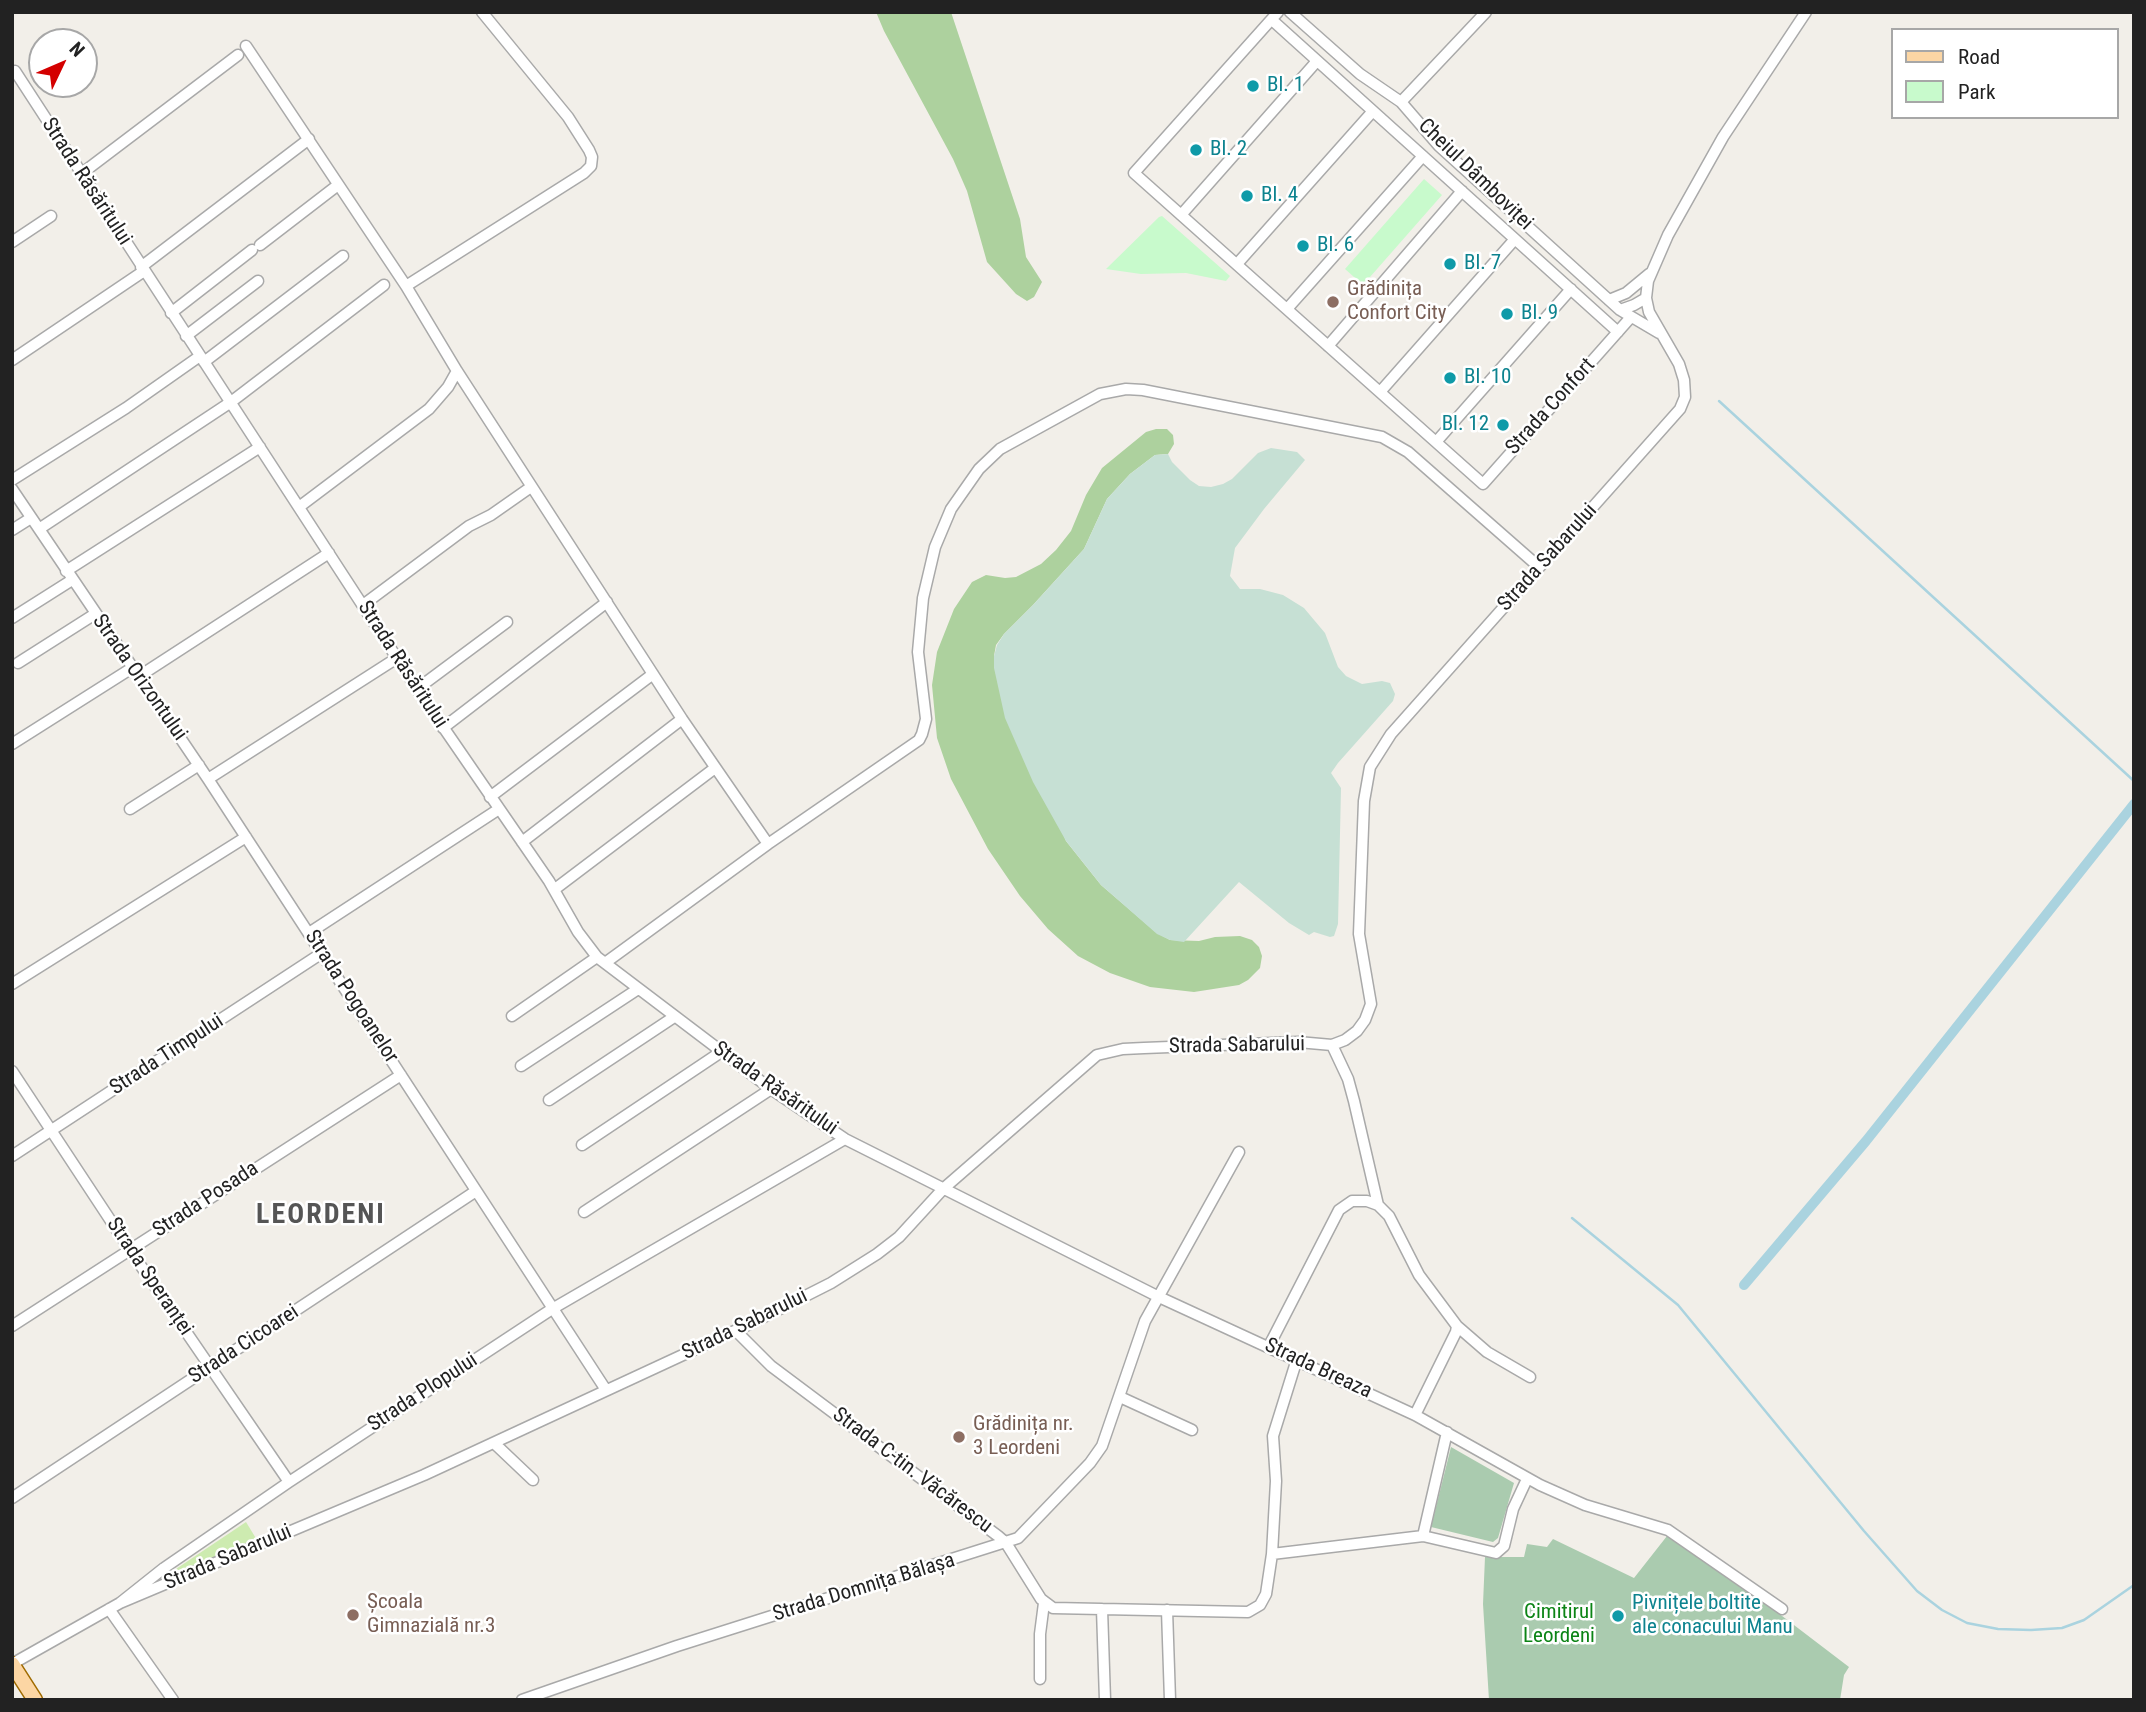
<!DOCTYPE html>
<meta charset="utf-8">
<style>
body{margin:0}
#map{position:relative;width:2146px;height:1712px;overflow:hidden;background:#f2efe9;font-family:"Roboto Condensed",sans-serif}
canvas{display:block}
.frame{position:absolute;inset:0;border:14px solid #222;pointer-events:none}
.legend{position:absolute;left:1891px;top:28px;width:228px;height:91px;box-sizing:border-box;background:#fff;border:2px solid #a7a7a7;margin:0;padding:9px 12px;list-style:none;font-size:21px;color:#222}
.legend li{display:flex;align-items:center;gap:14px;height:35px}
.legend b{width:35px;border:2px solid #a7a7a7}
.north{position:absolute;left:28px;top:28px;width:70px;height:70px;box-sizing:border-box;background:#fff;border:2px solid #a7a7a7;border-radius:50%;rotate:46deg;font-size:19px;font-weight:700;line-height:28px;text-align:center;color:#222}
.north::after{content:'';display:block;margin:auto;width:24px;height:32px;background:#d40000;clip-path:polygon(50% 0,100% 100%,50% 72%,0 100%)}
</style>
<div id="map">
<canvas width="2146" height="1712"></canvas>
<div class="frame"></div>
<ul class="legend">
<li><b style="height:9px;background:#fcd6a4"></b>Road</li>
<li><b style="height:19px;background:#c8facc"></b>Park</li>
</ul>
<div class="north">N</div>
</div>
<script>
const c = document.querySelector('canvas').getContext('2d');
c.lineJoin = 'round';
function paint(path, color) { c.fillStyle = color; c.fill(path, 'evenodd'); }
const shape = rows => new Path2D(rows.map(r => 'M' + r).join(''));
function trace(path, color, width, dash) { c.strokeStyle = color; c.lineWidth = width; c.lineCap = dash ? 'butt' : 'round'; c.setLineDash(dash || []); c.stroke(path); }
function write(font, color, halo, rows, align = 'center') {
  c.font = font + ' "Roboto Condensed",sans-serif'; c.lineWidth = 5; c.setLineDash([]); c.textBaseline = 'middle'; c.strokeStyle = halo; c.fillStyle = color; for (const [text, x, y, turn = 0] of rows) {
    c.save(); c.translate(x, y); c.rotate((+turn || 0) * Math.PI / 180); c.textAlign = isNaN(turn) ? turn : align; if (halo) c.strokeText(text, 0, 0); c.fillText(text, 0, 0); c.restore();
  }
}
paint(shape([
 [246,1522,257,1540,175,1574,173,1571]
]), '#cdebb0');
paint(shape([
 [876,12,951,12,1020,219,1026,257,1042,282,1034,297,1027,301,1016,294,987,262,967,191,953,159,884,31],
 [1156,429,1167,429,1173,435,1174,444,1168,454,1155,455,1130,474,1107,499,1084,549,1033,605,1004,634,996,645,994,656,1066,841,1101,885,1157,933,1170,940,1199,941,1215,937,1240,936,1252,940,1259,947,1262,956,1260,968,1248,980,1239,985,1194,992,1150,987,1110,973,1078,956,1048,929,1020,896,988,849,951,779,937,738,932,685,937,652,954,609,972,582,986,575,1005,578,1016,577,1041,564,1056,550,1071,531,1086,495,1102,468,1146,432]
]), '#add19e');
paint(shape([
 [1271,448,1297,452,1305,460,1264,509,1235,548,1230,576,1240,589,1260,589,1283,595,1304,608,1325,633,1338,667,1346,676,1362,684,1382,681,1390,683,1395,694,1393,701,1338,763,1331,773,1341,788,1338,924,1334,936,1330,937,1314,932,1309,935,1289,923,1239,882,1184,942,1170,940,1157,934,1101,885,1066,841,1033,782,1005,718,994,668,994,656,997,645,1004,634,1033,605,1084,549,1107,499,1130,474,1155,455,1168,454,1172,462,1190,480,1199,486,1211,487,1223,484,1232,479,1258,453]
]), '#c6e0d4');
paint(shape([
 [1451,1447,1514,1483,1498,1538,1493,1542,1431,1527],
 [1667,1536,1769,1606,1849,1667,1844,1675,1840,1700,1489,1700,1483,1604,1485,1557,1524,1557,1527,1544,1547,1547,1553,1539,1634,1578]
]), '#aacbaf');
paint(shape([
 [1424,179,1442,195,1363,285,1345,269],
 [1162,216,1230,276,1226,281,1186,273,1141,274,1106,269,1159,217]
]), '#c8facc');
trace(shape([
 [1719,401,2134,781],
 [1572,1218,1678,1305,1864,1531,1917,1591,1942,1610,1967,1623,1998,1629,2031,1630,2062,1628,2084,1620,2134,1585]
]), '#aad3df', 2.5);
trace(shape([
 [1744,1285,1866,1141,2134,804]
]), '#aad3df', 10);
const minor = shape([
 [1278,12,1134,173,1483,484,1631,317],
 [1290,12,1360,74,1401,102,1439,146,1620,310,1659,333],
 [1272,20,1618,332],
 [246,46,406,286,457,371,682,719,768,844],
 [15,71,417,689,549,881,578,932,597,957,771,1089,845,1139,1159,1297,1415,1415,1540,1485,1585,1505,1668,1530,1782,1609],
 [1401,102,1486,12],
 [81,174,238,55],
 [1181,215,1317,61],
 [12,242,51,216],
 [260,245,338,185],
 [1237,264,1373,111],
 [141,267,309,139],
 [406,286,584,173,591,166,592,157,589,150,568,117,482,12],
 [1609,300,1626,293,1649,274],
 [1287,309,1423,156],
 [1620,310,1634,305,1646,298],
 [171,313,252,250],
 [186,336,258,281],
 [1328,346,1462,191],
 [12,360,144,271],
 [204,362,343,256],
 [1380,392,1515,239],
 [1436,442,1571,289],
 [12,480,126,408,200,356],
 [12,489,208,779,606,1390],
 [299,507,429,409,448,387,457,371],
 [39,529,231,402,384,285],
 [12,530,31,518],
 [66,571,260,447],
 [363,605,469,526,491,515,531,487],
 [12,618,72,580],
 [18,663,95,614],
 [138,677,329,553],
 [417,689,507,622],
 [443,728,607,602],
 [12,744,132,668],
 [208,779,397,658],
 [490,797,653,674],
 [130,809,199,765],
 [522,842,682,719],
 [555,889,715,768],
 [309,933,499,809],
 [605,963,768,844,919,740,922,734,926,719,918,652,923,598,935,547,951,509,979,469,1000,449,1100,394,1126,389,1143,390,1382,437,1408,452,1539,567],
 [12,984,246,837],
 [512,1016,597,957],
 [1332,1045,1348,1079,1354,1101,1378,1205],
 [521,1066,638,989],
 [12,1071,130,1250,289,1482],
 [549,1100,674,1017],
 [582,1145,721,1052],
 [12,1156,322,953],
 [584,1212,771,1089],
 [12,1326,401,1075],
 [1457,1326,1487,1352,1530,1377],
 [736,1331,771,1366,998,1536,1006,1543,1041,1599,1053,1608,1248,1612,1260,1605,1266,1594,1272,1554,1276,1481,1273,1436,1297,1359],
 [1269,1346,1339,1210,1352,1201,1367,1201,1378,1205,1389,1216,1419,1275,1457,1326,1456,1332,1415,1415],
 [1120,1397,1192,1430],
 [494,1443,533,1480],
 [12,1498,476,1191],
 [1423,1536,1447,1432],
 [1272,1554,1423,1536,1496,1553,1504,1546,1513,1509,1527,1479],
 [120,1603,424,1475,754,1322,831,1283,877,1254,899,1237,943,1189,1097,1055,1123,1049,1144,1048,1298,1042,1332,1045,1345,1040,1357,1031,1365,1020,1371,1004,1359,934,1364,801,1370,767,1391,734,1680,409,1685,397,1684,380,1679,364,1649,312,1646,298,1648,281,1668,235,1723,137,1806,12],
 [109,1609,173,1700],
 [1102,1609,1105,1700],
 [1167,1610,1170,1700],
 [12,1664,120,1603,164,1568,289,1482,552,1309,845,1139],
 [1040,1679,1040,1634,1044,1603],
 [522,1700,677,1646,1018,1538,1090,1463,1102,1446,1145,1321,1239,1152]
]);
const major = shape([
 [12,1664,35,1700]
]);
trace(minor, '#a9a9a9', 13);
trace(major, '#a06b00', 17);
trace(minor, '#fff', 10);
trace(major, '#fcd6a4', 14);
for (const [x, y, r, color] of [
 [1253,86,7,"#0f9aa8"],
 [1196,150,7,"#0f9aa8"],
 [1247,196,7,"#0f9aa8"],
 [1303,246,7,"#0f9aa8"],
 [1450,264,7,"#0f9aa8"],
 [1333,302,7,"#8d6e63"],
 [1507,314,7,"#0f9aa8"],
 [1450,378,7,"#0f9aa8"],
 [1503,425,7,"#0f9aa8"],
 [959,1437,7,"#8d6e63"],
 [353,1615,7,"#8d6e63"],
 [1618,1616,7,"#0f9aa8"]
]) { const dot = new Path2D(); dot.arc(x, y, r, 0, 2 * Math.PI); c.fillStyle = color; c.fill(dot); trace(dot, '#fff', 2.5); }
write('21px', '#0d838f', '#fff', [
 ["Bl. 1",1267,86],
 ["Bl. 2",1210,150],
 ["Bl. 4",1261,196],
 ["Bl. 6",1317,246],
 ["Bl. 7",1464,264],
 ["Bl. 9",1521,314],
 ["Bl. 10",1464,378],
 ["Bl. 12",1489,425,"right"],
 ["Pivnițele boltite",1632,1604],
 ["ale conacului Manu",1632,1628]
], 'left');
write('21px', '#222', '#fff', [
 ["Cheiul Dâmboviței",1475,175,44],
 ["Strada Răsăritului",86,182,57],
 ["Strada Confort",1551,407,-48],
 ["Strada Sabarului",1548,558,-48],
 ["Strada Răsăritului",402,665,57],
 ["Strada Orizontului",139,678,55],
 ["Strada Pogoanelor",351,997,57],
 ["Strada Sabarului",1237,1046,-1],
 ["Strada Timpului",167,1055,-33],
 ["Strada Răsăritului",775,1089,35],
 ["Strada Posada",206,1200,-33],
 ["Strada Speranței",149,1277,56],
 ["Strada Sabarului",745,1325,-26],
 ["Strada Cicoarei",244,1345,-33],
 ["Strada Breaza",1318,1369,25],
 ["Strada Plopului",423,1393,-33],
 ["Strada C-tin. Văcărescu",912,1471,37],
 ["Strada Sabarului",228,1558,-23],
 ["Strada Domnița Bălașa",864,1588,-17]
]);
write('21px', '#785e54', '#fff', [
 ["Grădinița",1347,290],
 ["Confort City",1347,314],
 ["Grădinița nr.",973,1425],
 ["3 Leordeni",973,1449],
 ["Școala",367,1603],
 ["Gimnazială nr.3",367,1627]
], 'left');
write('21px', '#0c8416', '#fff', [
 ["Cimitirul",1559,1613],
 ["Leordeni",1559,1637]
]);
c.letterSpacing = '2px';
write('bold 28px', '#555', '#fff', [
 ["LEORDENI",321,1216]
]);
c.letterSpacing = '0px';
</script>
